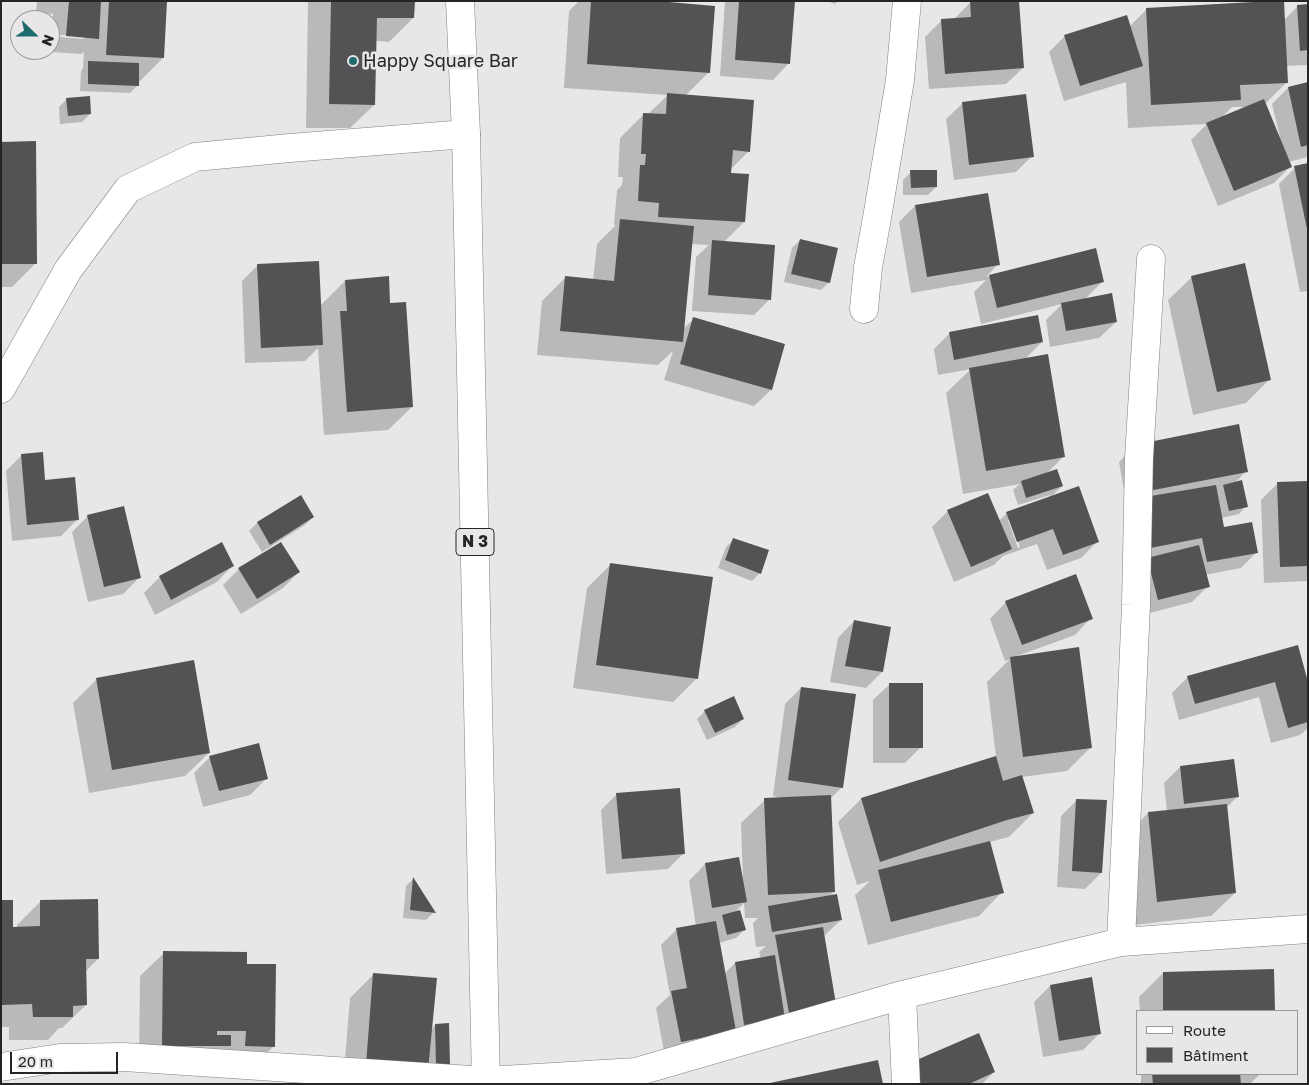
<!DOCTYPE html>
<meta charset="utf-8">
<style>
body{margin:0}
#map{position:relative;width:1309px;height:1085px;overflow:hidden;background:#e9e6e8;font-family:"Golos Text",sans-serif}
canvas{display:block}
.frame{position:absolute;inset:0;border:2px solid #262526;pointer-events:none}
.legend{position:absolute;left:1136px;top:1010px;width:162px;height:65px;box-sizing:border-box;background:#e9e6e8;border:1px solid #9b999a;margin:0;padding:6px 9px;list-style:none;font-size:15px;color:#262526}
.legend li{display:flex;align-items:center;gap:10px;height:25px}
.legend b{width:25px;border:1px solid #9b999a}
.north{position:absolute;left:10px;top:10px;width:50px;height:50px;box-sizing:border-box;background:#e9e6e8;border:1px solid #9b999a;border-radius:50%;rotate:112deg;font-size:14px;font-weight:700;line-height:20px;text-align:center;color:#262526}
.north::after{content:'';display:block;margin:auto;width:18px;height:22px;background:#1e6b6e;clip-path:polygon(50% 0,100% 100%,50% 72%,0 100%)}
.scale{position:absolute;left:10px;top:1052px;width:108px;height:22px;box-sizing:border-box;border:2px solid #262526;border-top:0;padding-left:6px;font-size:15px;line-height:18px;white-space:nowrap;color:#262526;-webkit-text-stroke:4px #e9e6e8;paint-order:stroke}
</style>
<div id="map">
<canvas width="1309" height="1085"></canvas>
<div class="frame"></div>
<ul class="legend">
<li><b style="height:6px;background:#fff"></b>Route</li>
<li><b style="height:14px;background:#545254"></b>Bâtiment</li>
</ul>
<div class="north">N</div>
<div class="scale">20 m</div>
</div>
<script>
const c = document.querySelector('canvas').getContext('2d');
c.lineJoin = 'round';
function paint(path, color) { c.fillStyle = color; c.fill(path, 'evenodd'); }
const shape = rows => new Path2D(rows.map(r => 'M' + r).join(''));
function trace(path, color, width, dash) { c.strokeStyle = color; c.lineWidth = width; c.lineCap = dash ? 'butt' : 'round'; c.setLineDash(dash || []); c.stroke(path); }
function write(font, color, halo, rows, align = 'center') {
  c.font = font + ' "Golos Text",sans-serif'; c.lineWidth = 5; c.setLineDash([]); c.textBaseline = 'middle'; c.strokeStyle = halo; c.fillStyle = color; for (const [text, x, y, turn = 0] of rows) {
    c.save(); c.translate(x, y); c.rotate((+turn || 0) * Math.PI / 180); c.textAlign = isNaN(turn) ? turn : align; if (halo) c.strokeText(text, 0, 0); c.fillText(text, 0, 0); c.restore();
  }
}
paint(shape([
 [37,1,166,1,163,58,139,82,138,81,138,85,130,93,80,91,81,71,83,68,84,52,81,54,51,52,53,14,36,13],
 [60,35,84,36,84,39,60,37],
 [308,1,414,1,413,18,389,42,376,41,374,105,350,128,306,128],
 [579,1,668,1,709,72,685,96,749,151,730,170,730,174,744,222,724,242,770,299,754,315,692,311,696,257,709,245,691,244,683,329,694,319,784,345,771,390,754,406,664,380,673,351,658,365,537,355,542,301,565,278,593,280,597,244,616,225,614,225,617,190,622,185,623,177,618,177,620,138,644,114,648,114,668,95,564,88,569,11],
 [725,1,793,1,789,63,773,80,720,76],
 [827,1,838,1,835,4],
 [971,2,1023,68,1006,84,929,89,925,37,942,20,954,19],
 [1308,5,1308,65,1286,66,1287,82,1265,104,1278,137,1280,137,1272,104,1288,88,1308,84,1308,157,1288,162,1290,167,1274,183,1218,206,1191,140,1207,124,1128,128,1126,82,1064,101,1049,52,1065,36,1129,27,1147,9,1284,20,1298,6],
 [1232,107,1249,107,1220,119],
 [67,99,90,114,82,122,60,124,59,107],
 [963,103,1032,156,1016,172,954,180,946,119],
 [1,143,35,264,12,287,1,287],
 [1308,165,1308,291,1300,292,1279,184,1295,168],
 [911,172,936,187,928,195,903,195,903,180],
 [987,194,998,264,986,277,1095,249,1102,282,1084,300,1116,322,1099,338,1050,347,1046,320,1062,304,981,324,974,292,986,280,911,293,899,222,915,206],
 [800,240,829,282,821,290,784,282,792,248],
 [258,265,320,306,345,281,389,305,412,407,388,430,324,435,318,348,305,361,245,363,242,281],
 [1192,277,1269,380,1246,403,1193,415,1168,300],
 [950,333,1042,342,1024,360,1064,456,1046,474,1062,486,1051,497,1050,495,1018,505,1013,490,1020,484,963,494,946,393,971,369,938,375,934,349],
 [1135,446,1246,471,1235,483,1246,506,1239,514,1221,518,1223,528,1257,552,1241,568,1205,575,1208,586,1192,602,1142,615,1129,564,1124,515,1132,507,1127,508,1119,462],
 [22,455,77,520,61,536,12,541,6,471],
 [1308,482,1308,581,1264,583,1261,500,1277,484],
 [300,497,313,517,305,525,262,552,249,531,257,523],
 [948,511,999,521,1007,513,1097,542,1081,558,1047,570,1037,544,1003,556,994,565,954,582,932,527],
 [1008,520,1011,520,1020,547,1018,548],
 [88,516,139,578,123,594,88,602,72,532],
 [734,539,760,573,752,581,718,568,726,547],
 [611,564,697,678,673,702,573,688,587,588],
 [233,565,217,582,155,615,144,593,160,577],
 [239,569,299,572,283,588,241,614,223,585],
 [1006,602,1091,618,1075,635,1017,656,1091,747,1067,771,1022,777,1033,813,1009,837,989,842,1002,892,979,916,868,945,855,895,870,881,857,885,838,822,861,799,996,757,987,682,1010,659,1005,661,990,619],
 [854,621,890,628,882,672,866,688,830,682,838,638],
 [1297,646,1308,686,1308,728,1300,735,1271,743,1259,697,1179,720,1172,693,1188,677],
 [97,679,209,753,185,776,89,793,73,703],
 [890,684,921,747,905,763,873,763,873,700],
 [801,688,842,787,830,799,834,892,829,896,841,920,824,936,835,1004,665,1057,656,1008,670,995,661,945,677,929,696,926,689,881,705,864,738,859,741,879,743,879,741,823,765,800,782,798,773,796,785,704],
 [744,903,745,918,758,918,753,923,756,947,766,946,759,952,761,959,735,963,724,974,719,943,736,938,744,930,734,913],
 [705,711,743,719,735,727,707,740,697,719],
 [210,757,266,779,250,795,203,807,194,773],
 [1180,767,1238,796,1226,808,1235,893,1211,916,1134,925,1125,837,1148,813,1167,811,1164,783],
 [617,794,684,853,668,869,606,874,601,810],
 [1077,800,1101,873,1085,889,1057,887,1061,816],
 [413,879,434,912,426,920,403,918,406,886],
 [41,901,98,959,85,972,86,1005,62,1028,59,1028,48,1040,9,1040,9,1027,1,1027,1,902,12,928,17,928,17,925],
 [164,953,245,965,274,1046,250,1070,139,1069,140,976],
 [1273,970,1274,1011,1140,1011,1139,997,1163,973],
 [374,974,431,1030,435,1025,449,1065,343,1084,350,998],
 [1050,986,1099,1034,1083,1050,1043,1057,1034,1002],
 [994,1072,982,1084,898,1084,896,1079],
 [1141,1074,1260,1074,1251,1083,1239,1084,1140,1084,1141,1082]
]), '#0003');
paint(shape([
 [69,1,101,1,99,39,66,36],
 [109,1,167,1,164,58,106,55],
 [331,1,415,1,414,18,377,18,375,105,329,104],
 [591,1,669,1,669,2,715,6,710,73,587,64],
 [739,1,795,1,790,64,735,60],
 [970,1,1019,1,1024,68,945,74,941,19,971,17],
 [1271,1,1284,1,1288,83,1240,85,1241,100,1151,105,1146,8],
 [1308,4,1308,50,1300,51,1297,5],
 [1127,15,1143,66,1080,86,1064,35],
 [88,61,139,63,139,86,88,84],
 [1308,82,1308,145,1301,147,1288,87],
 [667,93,754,100,750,152,733,150,731,173,749,174,745,222,658,217,659,203,638,201,640,165,645,165,646,154,641,154,643,113,666,114],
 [1026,94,1034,157,969,165,962,102],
 [90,96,91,114,68,116,66,98],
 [1264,99,1292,167,1234,191,1206,123],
 [36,141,37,264,1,264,1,142],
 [1308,163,1308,229,1307,229,1294,166],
 [910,170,937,170,937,187,911,188],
 [988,193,1000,265,927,277,915,205],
 [620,219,694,226,683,342,560,331,565,276,614,281],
 [800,239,838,248,830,283,791,274],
 [712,240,775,245,771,300,708,295],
 [1096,248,1104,282,997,308,989,275],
 [319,261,323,345,261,348,257,264],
 [1245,263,1271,380,1217,392,1191,276],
 [389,276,390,303,406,302,413,407,347,412,340,311,347,311,345,280],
 [1112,293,1117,322,1066,331,1061,303],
 [1038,315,1043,342,954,360,949,332],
 [693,317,785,344,772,390,680,364],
 [1048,354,1065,457,986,471,969,368],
 [1239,424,1248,472,1143,492,1134,445],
 [43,452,45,480,75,477,79,520,27,525,21,454],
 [1057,469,1063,486,1026,498,1021,481],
 [1242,480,1248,507,1229,511,1223,485],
 [1308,481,1308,566,1280,567,1277,482],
 [1216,485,1224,527,1252,522,1258,553,1207,562,1202,538,1145,549,1139,498],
 [1079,486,1099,542,1063,555,1053,529,1017,542,1006,512],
 [988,493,1012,549,971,567,947,510],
 [301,495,314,517,270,545,257,522],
 [124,506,141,578,104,587,87,515],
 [733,538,769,550,761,574,725,560],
 [222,542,234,566,171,600,159,576],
 [281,542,300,572,257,599,238,568],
 [1199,545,1210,587,1158,600,1147,558],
 [610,563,713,577,698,679,596,665],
 [1076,574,1093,619,1022,645,1005,601],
 [854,620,891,627,883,672,845,666],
 [1298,645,1308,682,1308,722,1288,728,1275,682,1195,704,1187,676],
 [1079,647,1092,748,1023,757,1010,657],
 [194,660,210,753,112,770,96,678],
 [889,683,923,683,923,748,889,748],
 [801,687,856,694,843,788,788,780],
 [734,696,744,719,715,733,704,710],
 [259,743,268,779,219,791,209,756],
 [996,756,1003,781,1022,775,1034,813,1007,820,880,862,861,798],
 [1234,759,1239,797,1184,804,1180,766],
 [680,788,685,854,622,859,616,793],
 [831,795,835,892,768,895,764,798],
 [1076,799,1107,800,1102,873,1072,871],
 [1227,804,1236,893,1157,902,1148,812],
 [990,841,1004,893,891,922,878,870],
 [739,857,747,902,712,908,705,863],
 [413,877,436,913,410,910],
 [837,894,842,920,772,932,768,906],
 [98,899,99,959,86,959,87,1005,73,1006,73,1017,33,1017,32,1004,1,1005,1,900,13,900,13,927,40,926,40,900],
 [740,910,746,930,727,935,722,915],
 [716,921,736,1031,681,1042,671,991,687,988,676,928],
 [823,927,836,1004,789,1013,775,935],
 [163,951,247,952,247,964,276,964,275,1047,245,1046,246,1031,217,1031,217,1035,231,1035,231,1046,162,1046],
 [775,955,785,1019,744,1025,735,962],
 [1274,969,1275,1011,1163,1011,1163,972],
 [373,973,437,978,428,1070,366,1065],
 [1092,977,1101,1034,1059,1041,1050,985],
 [449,1023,450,1066,436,1066,435,1024],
 [979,1033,995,1072,969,1084,921,1084,912,1062],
 [878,1060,883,1084,770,1084,770,1083],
 [1152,1074,1240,1074,1241,1084,1153,1084]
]), '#545254');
const street = shape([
 [864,309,868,267,877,218,900,80,907,1],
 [1,389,68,270,128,189,195,157,290,148,466,134],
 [1121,942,1136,605,1139,458,1151,259],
 [902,995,906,1084],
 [1,1067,60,1058,124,1057,486,1081,636,1072,902,995,1121,942,1308,929]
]);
const highway = shape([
 [460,1,466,134,486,1084]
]);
trace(street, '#827f80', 29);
trace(highway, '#827f80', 29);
trace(street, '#fff', 28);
trace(highway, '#fff', 28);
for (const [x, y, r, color] of [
 [353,61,5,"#1e6b6e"]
]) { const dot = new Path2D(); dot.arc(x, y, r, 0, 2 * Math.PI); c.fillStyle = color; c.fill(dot); trace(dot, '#e9e6e8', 2); }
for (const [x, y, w] of [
 [475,542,38]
]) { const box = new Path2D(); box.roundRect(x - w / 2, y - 13.5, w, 27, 4); c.fillStyle = '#e9e6e8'; c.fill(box); trace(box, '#262526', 1); }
write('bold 16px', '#262526', null, [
 ["N 3",475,542]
]);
write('18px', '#262526', '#e9e6e8', [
 ["Happy Square Bar",363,61]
], 'left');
</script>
